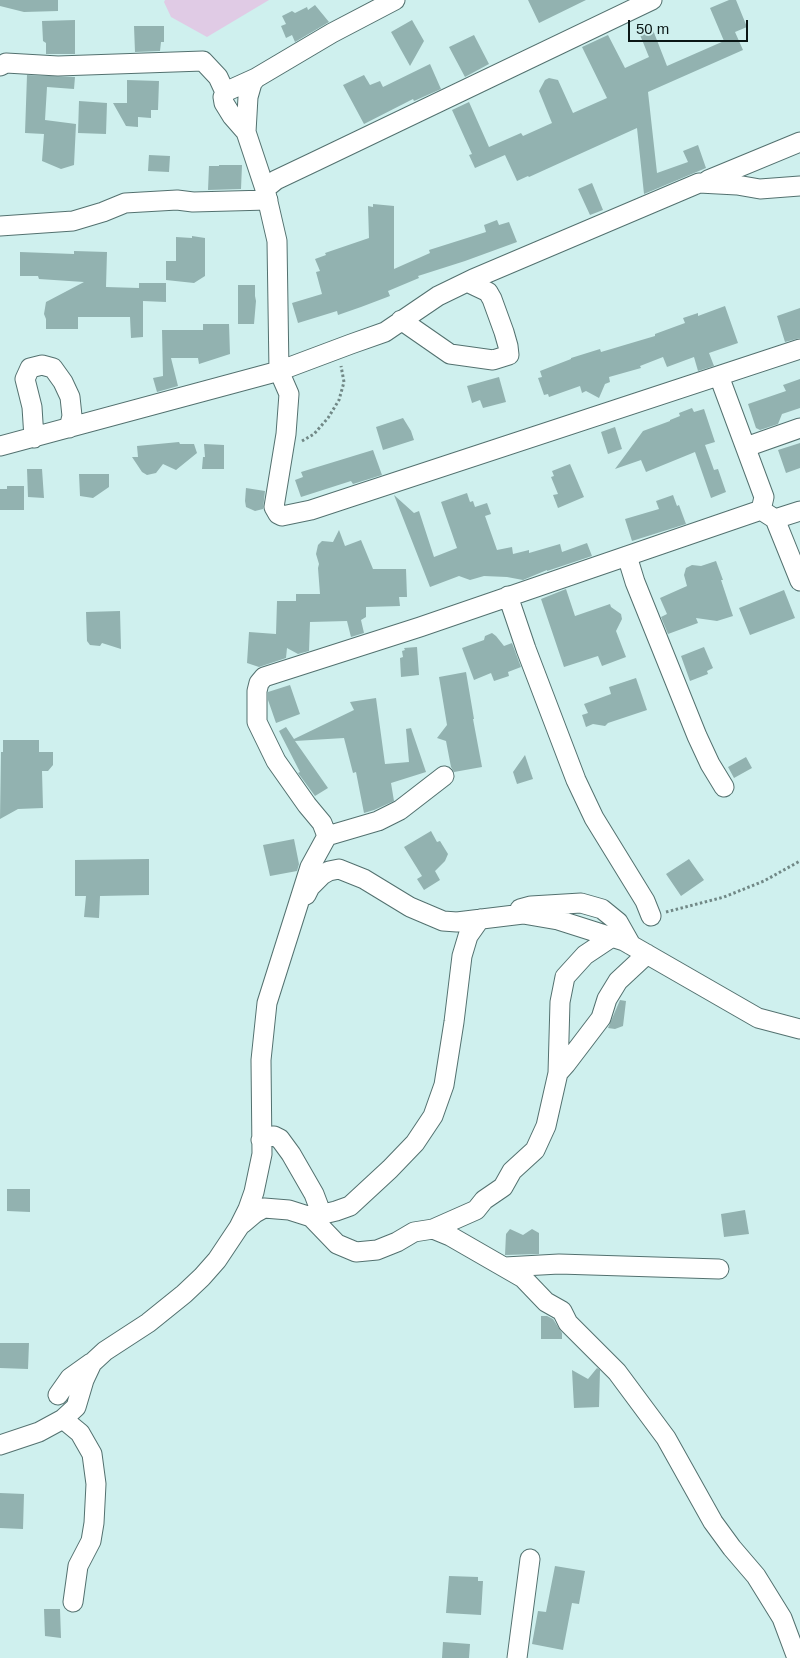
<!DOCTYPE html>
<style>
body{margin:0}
#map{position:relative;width:800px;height:1658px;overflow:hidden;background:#cff0ee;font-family:Helvetica,sans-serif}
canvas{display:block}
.scale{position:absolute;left:628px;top:20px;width:120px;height:22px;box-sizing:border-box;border:2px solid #0a1615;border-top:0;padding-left:6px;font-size:15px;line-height:18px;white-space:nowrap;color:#0a1615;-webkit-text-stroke:4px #cff0ee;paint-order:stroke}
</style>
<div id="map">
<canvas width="800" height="1658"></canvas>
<div class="scale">50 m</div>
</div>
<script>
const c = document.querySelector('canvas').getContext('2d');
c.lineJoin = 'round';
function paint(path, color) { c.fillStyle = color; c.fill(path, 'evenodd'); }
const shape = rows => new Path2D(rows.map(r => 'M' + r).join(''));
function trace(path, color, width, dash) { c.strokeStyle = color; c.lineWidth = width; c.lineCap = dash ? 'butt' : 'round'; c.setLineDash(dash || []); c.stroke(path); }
paint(shape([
 [165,0,269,0,207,37,171,17,164,2]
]), '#e0cbe5');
paint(shape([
 [0,0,58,0,58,11,24,12,0,6],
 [528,0,586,0,539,23],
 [729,0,736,0,747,27,735,32,743,50,648,92,657,173,688,162,683,151,698,145,706,168,644,194,637,128,529,177,528,176,517,181,505,155,475,168,469,155,472,154,452,110,469,102,489,147,521,133,523,136,552,123,539,91,545,80,549,78,558,80,573,113,607,98,582,47,608,35,625,68,649,57,638,30,651,25,667,66,724,41,710,8],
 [315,5,329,22,295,42,292,35,286,38,281,26,286,24,282,16,292,11,295,13,307,7,308,10],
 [75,20,75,54,46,54,46,43,43,41,42,21],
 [412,20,424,41,410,66,391,32],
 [134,26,164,26,164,42,161,42,160,51,135,52],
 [474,35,489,64,465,77,449,47],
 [430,64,441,89,414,101,413,99,364,124,343,85,364,75,370,85,380,81,383,87],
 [27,75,75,77,74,89,47,87,45,120,76,124,74,165,61,169,42,161,44,134,25,133],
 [127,80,159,81,158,110,151,110,151,118,138,117,138,127,126,126,113,103,127,103],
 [79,101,107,103,106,134,78,133],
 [149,155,170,156,169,172,148,171],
 [219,165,242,165,241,189,208,190,209,166,219,166],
 [592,183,603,210,590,215,578,189],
 [373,204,394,206,394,269,430,253,429,250,486,232,484,225,497,220,499,225,509,222,517,242,465,261,418,276,419,278,388,291,390,296,361,307,338,315,337,311,298,323,292,303,322,294,316,272,320,271,315,259,326,255,325,253,369,238,368,206,373,207],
 [192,236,205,238,205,276,194,283,166,280,166,261,176,261,176,237,192,238],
 [74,251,107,252,106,287,139,288,139,283,166,283,166,302,143,301,143,337,131,338,130,317,78,317,78,329,46,329,46,319,44,314,46,302,84,282,39,279,38,276,20,276,20,252,74,254],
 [238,285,255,285,255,296,256,301,254,324,238,324],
 [725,306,738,343,709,353,714,366,698,371,694,357,667,367,663,357,640,366,641,368,609,377,610,382,605,384,599,398,586,391,582,393,580,386,549,397,548,394,544,395,538,378,542,377,540,371,571,359,571,358,600,349,601,352,655,336,655,334,685,323,683,318,698,313,698,316],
 [800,308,800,338,785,342,777,316],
 [203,324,229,324,230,354,199,364,198,358,171,358,178,386,157,392,153,378,163,376,162,330,203,330],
 [499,377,506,402,483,408,480,400,472,403,467,386],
 [800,379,800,408,782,414,778,424,760,430,756,428,748,404,786,391,783,385],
 [692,408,694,412,704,409,715,442,705,445,714,470,718,469,726,492,711,498,695,452,646,472,641,460,615,469,643,431,670,421,670,420,680,416,679,413],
 [403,418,411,431,414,440,383,450,376,427],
 [615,427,622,449,608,454,601,432],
 [179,442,180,444,194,444,197,453,176,470,163,464,156,473,147,475,142,472,132,457,138,457,137,446],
 [800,443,800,468,786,473,778,450],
 [204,444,224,445,224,469,202,469,203,457,205,457],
 [373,450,382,475,353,484,351,481,301,497,295,480,303,477,301,472],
 [570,464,584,497,558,508,553,495,558,494,551,477,554,476,552,471],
 [27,469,42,469,44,498,28,497],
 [79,474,109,474,109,487,93,498,80,496],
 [7,486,24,486,24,510,0,510,0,489,7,489],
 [246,488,265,491,263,509,255,511,246,507,245,501],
 [467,493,470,502,473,501,475,507,487,503,491,514,485,516,497,550,512,547,513,554,529,550,529,553,560,544,562,552,587,543,592,556,547,571,547,570,523,580,507,577,484,576,470,580,459,576,430,587,394,495,414,513,419,511,434,557,457,548,441,502],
 [673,495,677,506,679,505,686,524,632,541,625,519,659,509,656,501],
 [339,530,345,546,361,540,373,569,406,569,407,597,399,597,400,606,366,607,366,617,361,620,364,633,351,637,347,621,310,622,309,651,298,654,287,648,286,658,259,667,247,663,249,632,276,634,277,601,296,601,296,594,320,594,318,568,319,564,316,554,318,545,322,541,333,542],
 [716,561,723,580,721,580,733,616,717,621,696,618,698,623,668,634,661,617,667,614,660,598,687,586,684,575,686,568,692,565,701,566],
 [566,589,575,616,610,604,611,607,621,614,622,619,616,631,626,657,602,666,598,656,564,667,541,599],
 [784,590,795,618,750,635,739,608],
 [120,611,121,649,102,643,100,646,90,645,87,641,86,612],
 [492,633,496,636,504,646,512,643,521,667,508,672,509,676,494,681,491,673,474,680,462,648,484,640,485,636],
 [417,647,419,675,401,677,400,658,403,657,402,651,405,650,404,648],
 [704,647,713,668,707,671,708,674,690,681,681,656],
 [466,672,474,719,473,719,482,767,454,772,451,767,446,741,437,738,447,725,439,677],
 [636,678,647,710,608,723,605,726,593,724,586,727,582,715,588,713,584,704,611,694,609,687],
 [290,685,300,714,276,723,268,700,268,692],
 [376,698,385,764,409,762,406,729,411,728,426,772,391,783,394,801,374,810,364,813,356,772,353,773,344,738,295,741,328,788,315,796,298,773,300,772,279,731,286,727,294,739,354,710,350,702],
 [3,740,39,740,39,752,53,752,53,765,48,771,42,771,43,808,18,809,0,819,1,752,3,752],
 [525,755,533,779,517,784,513,772],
 [746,757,752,768,734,778,728,767],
 [431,831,437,842,440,841,448,854,445,861,435,871,440,880,424,890,417,879,422,876,404,847],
 [294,839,299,864,297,871,270,876,263,845],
 [149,859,149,895,100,896,99,918,84,917,86,896,75,896,75,860],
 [689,859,704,880,681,896,666,874],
 [620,1000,626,1001,623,1026,615,1029,608,1028],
 [7,1189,30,1189,30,1212,7,1211],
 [745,1210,749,1234,724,1237,721,1214],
 [510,1229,523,1235,532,1229,539,1233,539,1254,505,1255,506,1234],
 [541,1316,547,1316,553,1319,562,1333,562,1339,541,1339],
 [0,1343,29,1343,28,1369,0,1368],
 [597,1368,600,1370,599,1407,574,1408,572,1370,588,1379],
 [0,1493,24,1494,23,1529,0,1528],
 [555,1566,585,1571,579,1604,572,1603,563,1650,532,1644,538,1611,546,1612],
 [449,1576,478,1577,478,1581,483,1581,481,1615,446,1613],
 [44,1609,60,1609,61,1638,45,1636],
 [443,1642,470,1644,469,1658,442,1658]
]), '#92b2b0');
const street = shape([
 [0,66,6,63,58,66,203,61,218,77,225,92,223,97,224,103,232,116,246,132,265,189,277,241,279,371,289,394,286,434,274,507,278,514,282,516,311,510,800,349],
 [225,92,256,78,332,33,395,0],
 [246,132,248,97,252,83,256,78],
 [708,180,800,142],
 [265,189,276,180,316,161,652,0],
 [0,226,73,221,103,212,125,203,177,200,193,202,268,200],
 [401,320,450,354,493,360,509,355,508,346,504,332,492,299,488,292,467,282],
 [719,376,764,497,761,510],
 [34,438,32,407,25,379,30,368,42,365,53,368,63,382,70,397,72,416,69,428],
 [0,446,279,371,351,344,385,332,438,296,473,279,699,183,737,185,760,189,800,186],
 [746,447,800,428],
 [775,519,800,581],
 [627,556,635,582,697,736,710,764,724,787],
 [508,596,526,649,576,780,594,818,645,901,651,916],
 [327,836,378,821,400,810,444,776],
 [306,895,310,887,322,875,329,871,339,869,364,879,410,907,443,921,457,922,523,914,558,920,624,941,758,1018,800,1029],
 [520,909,531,906,581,903,602,909,618,922,631,945],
 [558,1073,566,1064,601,1018,607,999,618,981,647,954],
 [261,1140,267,1137,274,1136,280,1139,291,1154,314,1194,322,1215],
 [311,1217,336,1211,350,1206,390,1169,415,1143,433,1116,444,1085,454,1022,462,956,468,936,480,919],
 [242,1224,255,1213,264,1208,289,1210,311,1217,337,1244,356,1252,377,1250,397,1242,414,1232,433,1229,450,1236,523,1278,546,1302,562,1311,568,1323,617,1372,666,1438,713,1522,732,1548,756,1576,782,1618,797,1658],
 [433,1229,476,1210,484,1200,503,1187,512,1171,535,1150,546,1126,558,1073,560,1002,565,977,585,955,612,937],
 [505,1267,559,1264,719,1269],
 [58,1395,70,1378,91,1363],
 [63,1419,80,1433,92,1454,96,1484,94,1523,91,1541,78,1566,73,1602],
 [0,1445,39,1432,63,1419,76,1407,84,1380,92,1363,105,1351,148,1323,184,1294,202,1277,217,1260,239,1227,248,1209,254,1192,262,1154,261,1060,267,1003,310,867,327,836,322,823,307,805,276,761,257,722,257,691,259,683,264,677,420,627,761,510,775,519,800,511],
 [517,1658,530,1559]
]);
trace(street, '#53716f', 21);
trace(shape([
 [302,441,314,434,328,418,339,400,344,382,341,366],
 [666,912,724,897,764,881,800,861]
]), '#718886', 3, [2.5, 2.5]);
trace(street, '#fff', 19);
</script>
